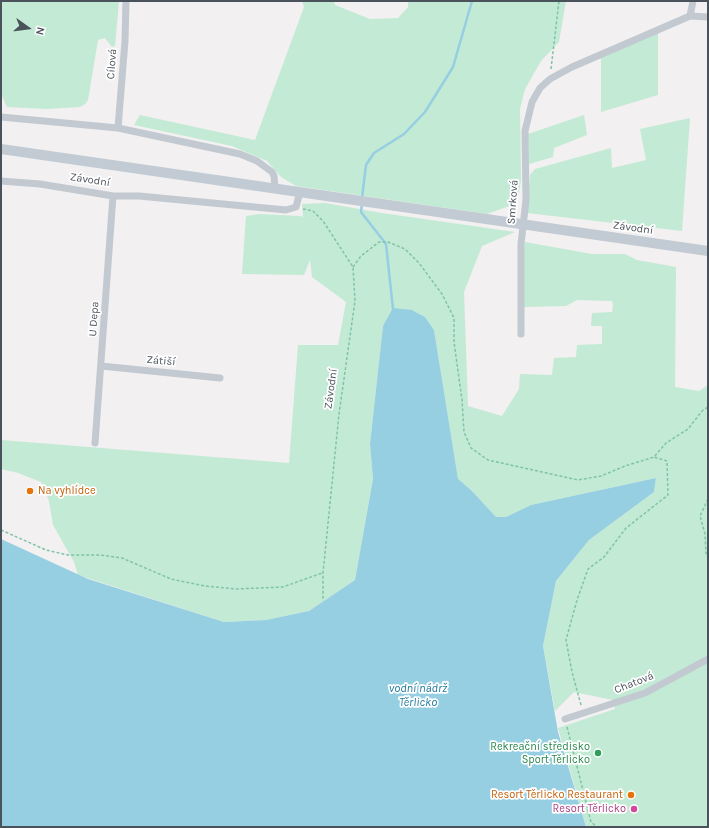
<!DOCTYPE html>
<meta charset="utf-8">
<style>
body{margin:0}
#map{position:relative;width:709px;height:828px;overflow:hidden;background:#f2f0f0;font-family:Karla,sans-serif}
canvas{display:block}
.frame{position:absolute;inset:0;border:2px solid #4a525b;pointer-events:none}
.north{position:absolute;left:8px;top:8px;width:40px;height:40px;-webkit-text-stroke:3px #fff;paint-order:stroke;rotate:104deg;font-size:11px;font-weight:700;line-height:16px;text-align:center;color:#4a525b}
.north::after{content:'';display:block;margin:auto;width:14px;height:18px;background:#4a525b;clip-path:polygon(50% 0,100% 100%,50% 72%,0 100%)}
</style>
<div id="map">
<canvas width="709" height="828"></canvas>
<div class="frame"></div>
<div class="north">N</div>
</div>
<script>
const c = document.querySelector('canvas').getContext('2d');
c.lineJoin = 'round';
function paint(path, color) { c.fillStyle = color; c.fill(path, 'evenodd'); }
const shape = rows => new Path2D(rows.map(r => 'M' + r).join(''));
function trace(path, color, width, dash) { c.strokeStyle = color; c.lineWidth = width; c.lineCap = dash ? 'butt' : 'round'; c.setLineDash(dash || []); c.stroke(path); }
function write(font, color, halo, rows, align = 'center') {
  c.font = font + ' Karla,sans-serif'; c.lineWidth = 3.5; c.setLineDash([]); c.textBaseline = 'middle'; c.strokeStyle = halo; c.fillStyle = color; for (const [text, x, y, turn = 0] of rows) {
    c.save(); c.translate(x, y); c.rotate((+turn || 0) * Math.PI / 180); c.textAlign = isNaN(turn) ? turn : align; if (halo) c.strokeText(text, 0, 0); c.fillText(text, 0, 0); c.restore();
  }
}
paint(shape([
 [2,1,119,1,115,46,112,47,105,38,98,40,88,100,85,104,80,107,46,109,7,107,1,94],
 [302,1,334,1,335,5,370,19,398,18,408,7,408,1,566,1,559,42,541,61,525,89,520,109,521,181,518,197,512,205,487,214,296,186,281,177,267,161,232,146,134,125,140,115,255,140,304,7],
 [658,33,658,95,601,112,601,57],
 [584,115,587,135,554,148,553,157,529,164,528,134],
 [690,118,682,231,527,213,530,175,535,169,611,148,612,168,646,160,640,129],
 [325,203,382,213,515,232,482,246,464,292,468,406,502,416,519,389,520,374,552,375,554,358,576,357,577,345,602,344,602,326,591,326,592,313,612,312,613,306,612,301,577,300,566,306,524,307,523,253,525,242,592,254,625,254,637,260,676,267,675,387,699,391,708,385,708,827,586,827,558,728,615,709,613,700,574,692,555,711,543,646,556,581,589,540,654,492,656,478,531,505,506,517,496,517,472,491,458,480,434,330,425,317,412,310,383,326,370,444,373,479,355,580,309,611,266,620,224,622,78,575,74,562,53,525,49,501,41,482,18,473,1,469,1,440,289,463,298,345,338,345,346,302,312,277,310,260,304,275,242,274,246,216,259,214,300,216,303,217,302,204]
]), '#c3ead4');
paint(shape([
 [393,308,412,310,425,317,434,330,458,479,472,491,496,517,506,517,531,505,656,478,654,492,589,540,556,581,543,646,558,732,586,827,1,827,1,539,88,579,224,622,266,620,309,611,355,580,373,479,370,444,383,326]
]), '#96cee2');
trace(shape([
 [362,198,366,165,374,153,404,134,425,112,453,67,472,1],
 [362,203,361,212,386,244,393,309]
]), '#96cee2', 2.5);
trace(shape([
 [551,69,559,1],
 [303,209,313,211,323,221,353,267,355,301,339,414,323,573,323,601],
 [353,267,361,256,379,242,388,242,405,249,419,263,442,294,454,318,454,342,462,400,464,432,471,448,488,460,578,480,601,476,625,466,654,457,666,443,688,429,702,411,708,407],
 [708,268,708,375],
 [708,499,700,516,705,534,706,553,708,558],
 [1,530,46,550,68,555,100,555,122,558,171,579,205,586,236,589,283,587,322,573],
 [581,705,572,672,566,640,577,600,588,569,604,557,626,528,668,495,667,461,654,457],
 [567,727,591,822,597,827]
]), '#7fc4a6', 1.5, [3, 2]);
trace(shape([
 [690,16,708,17],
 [1,117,118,128,240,154,257,161,272,172,274,176,275,188],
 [118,128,125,41,126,1],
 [1,181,40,184,113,196,139,196,286,210,296,207,300,192],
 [521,334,521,244,526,200,525,131,532,102,540,88,550,79,572,67,690,16,693,1],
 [101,366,220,378],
 [95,443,113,196],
 [565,719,645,693,708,659]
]), '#c2c9d0', 7);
trace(shape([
 [1,149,708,251]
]), '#c2cad4', 10);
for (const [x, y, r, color] of [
 [30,491,4,"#e8710a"],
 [598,753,4,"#2e9e5b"],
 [631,795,4,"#e8710a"],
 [634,809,4,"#d1479c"]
]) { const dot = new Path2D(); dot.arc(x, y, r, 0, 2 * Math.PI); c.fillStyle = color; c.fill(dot); trace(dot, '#fff', 1.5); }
write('11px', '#4a525b', '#fff', [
 ["Cílová",112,64,-86],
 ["Závodní",90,180,9],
 ["Smrková",513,202,-86],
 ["Závodní",633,228,8],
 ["U Depa",94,319,-86],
 ["Zátiší",161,361,5],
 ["Závodní",331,389,-82],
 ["Chatová",634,683,-22]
]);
write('11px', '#c56008', '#fff', [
 ["Na vyhlídce",38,491],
 ["Resort Těrlicko Restaurant",623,795,"right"]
], 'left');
write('11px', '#27864d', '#fff', [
 ["Rekreační středisko",590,747],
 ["Sport Těrlicko",590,760]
], 'right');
write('11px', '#b23c85', '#fff', [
 ["Resort Těrlicko",626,809]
], 'right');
write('italic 12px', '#1d799a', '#fff', [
 ["vodní nádrž",418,689],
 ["Těrlicko",418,703]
]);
</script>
